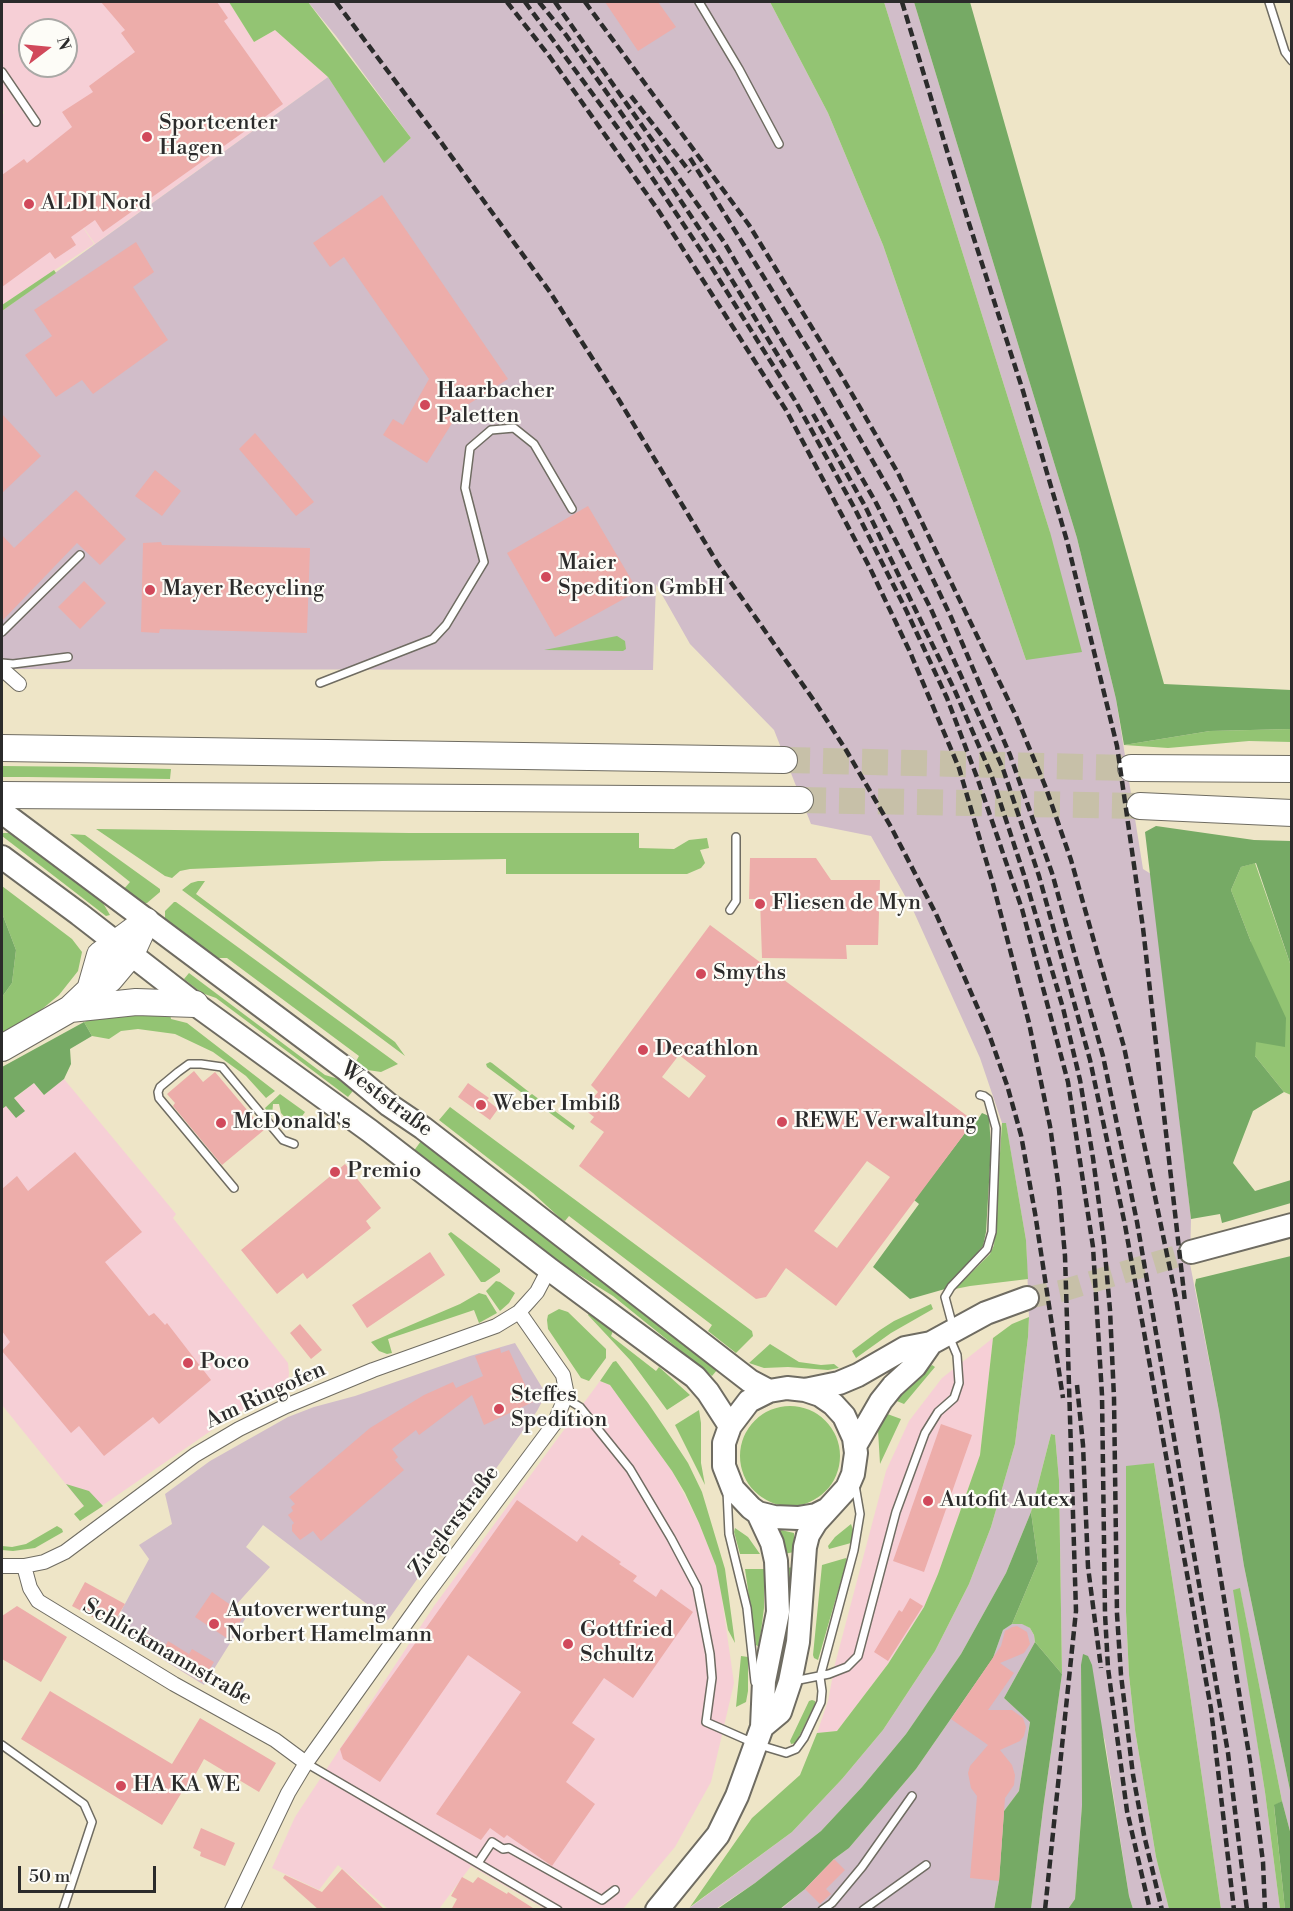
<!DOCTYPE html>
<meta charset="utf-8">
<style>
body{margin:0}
#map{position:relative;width:1293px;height:1911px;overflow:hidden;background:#eee5c7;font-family:"Libre Bodoni",serif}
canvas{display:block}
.frame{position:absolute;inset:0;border:3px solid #2b2b2b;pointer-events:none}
.north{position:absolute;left:18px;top:18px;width:60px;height:60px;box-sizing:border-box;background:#fdfcf7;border:2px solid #a9a8a5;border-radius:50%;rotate:74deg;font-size:16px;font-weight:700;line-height:24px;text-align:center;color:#2b2b2b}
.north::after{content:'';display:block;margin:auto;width:21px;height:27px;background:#d1495b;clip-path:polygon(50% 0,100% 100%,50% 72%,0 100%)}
.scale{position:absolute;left:18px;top:1866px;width:138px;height:27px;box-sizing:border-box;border:3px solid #2b2b2b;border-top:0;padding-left:8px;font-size:18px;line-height:21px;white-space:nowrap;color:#2b2b2b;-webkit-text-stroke:4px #fdfcf7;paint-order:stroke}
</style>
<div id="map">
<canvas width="1293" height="1911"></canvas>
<div class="frame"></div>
<div class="north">N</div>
<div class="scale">50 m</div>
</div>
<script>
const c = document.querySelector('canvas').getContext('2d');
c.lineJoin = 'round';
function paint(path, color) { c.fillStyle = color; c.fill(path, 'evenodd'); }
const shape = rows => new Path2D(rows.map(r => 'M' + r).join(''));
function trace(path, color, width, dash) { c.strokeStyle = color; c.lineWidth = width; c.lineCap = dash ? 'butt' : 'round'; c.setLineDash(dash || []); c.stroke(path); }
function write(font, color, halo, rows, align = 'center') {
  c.font = font + ' "Libre Bodoni",serif'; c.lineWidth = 4.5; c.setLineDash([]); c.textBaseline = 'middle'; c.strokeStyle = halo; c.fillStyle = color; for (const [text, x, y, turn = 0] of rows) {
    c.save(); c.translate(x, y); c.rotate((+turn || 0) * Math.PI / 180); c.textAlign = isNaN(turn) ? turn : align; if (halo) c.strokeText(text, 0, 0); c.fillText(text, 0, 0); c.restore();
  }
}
paint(shape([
 [2,2,229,2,254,42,275,30,328,77,95,244,68,205,94,244,2,305,2,115,4,113,2,108],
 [30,30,66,30,66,66,30,66],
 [64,1079,176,1214,173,1218,288,1363,289,1373,288,1383,283,1390,231,1417,90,1514,2,1405,2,1108,34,1083,44,1095],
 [993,1338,980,1455,938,1574,924,1607,888,1664,837,1731,817,1733,828,1701,835,1664,886,1471,909,1421,942,1378],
 [600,1381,610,1385,672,1471,699,1523,716,1566,720,1585,734,1683,711,1782,675,1847,623,1909,545,1909,471,1866,439,1909,388,1909,338,1865,319,1890,272,1868,295,1817,434,1606]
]), '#f6cfd6');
paint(shape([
 [308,2,770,2,828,113,883,245,1026,660,1050,532,884,2,914,2,1077,538,1116,699,1143,869,1151,874,1191,1219,1190,1264,1219,1411,1244,1566,1291,1795,1291,1835,1282,1801,1240,1589,1234,1590,1265,1792,1280,1909,1221,1909,1188,1680,1154,1463,1126,1467,1126,1612,1129,1675,1135,1730,1156,1857,1169,1909,1133,1909,1129,1896,1105,1741,1081,1665,1082,1805,1075,1899,1068,1909,1031,1909,1043,1809,1062,1674,1059,1480,1055,1435,1051,1434,1031,1512,1006,1573,961,1654,906,1734,862,1787,821,1831,755,1883,716,1909,688,1909,792,1832,842,1779,883,1730,935,1651,969,1584,991,1527,1015,1444,1028,1337,1029,1317,1026,1240,1006,1124,1002,1123,980,1058,913,910,871,836,811,824,774,730,690,644,656,584,653,670,9,669,2,655,2,311,328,77,384,162,411,138,336,36],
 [515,1343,546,1394,537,1411,388,1620,263,1525,246,1547,270,1567,235,1606,247,1616,204,1685,112,1628,149,1559,139,1545,172,1524,165,1494,210,1461,288,1417,314,1407,355,1396,470,1356],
 [1012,1624,1023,1624,1030,1628,1034,1635,1035,1642,1004,1698,1030,1721,1019,1791,1004,1811,999,1881,994,1909,780,1910,805,1889,834,1859,849,1848,916,1769,993,1658,1003,1630]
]), '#d1bdc9');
paint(shape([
 [229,2,308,2,411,138,384,163,328,77,275,30,254,42],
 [770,2,884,2,1050,532,1082,652,1026,660,883,245,828,113],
 [54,270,56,273,2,311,2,305],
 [617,636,625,641,626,649,623,651,544,650],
 [1291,729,1291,742,1249,741,1168,748,1124,745,1210,731],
 [2,766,94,767,171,769,170,779,28,777,2,777],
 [96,829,409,833,639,833,639,848,674,849,689,840,707,838,709,848,700,850,705,863,701,868,687,874,506,874,506,859,382,861,190,869,180,871,172,878,165,876],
 [2,833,11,833,103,903,110,915,106,916,2,836],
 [70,834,85,835,160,889,160,892,147,903,142,903,123,890,130,882],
 [1255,863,1291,966,1291,1095,1284,1092,1255,1056,1251,942,1231,890,1241,867],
 [198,881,205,881,196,894,395,1042,405,1056,182,890,191,883],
 [2,886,72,939,82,952,78,971,59,995,41,1010,2,1033,2,997,12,983,16,950,2,913],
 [174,902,176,902,398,1064,381,1072,361,1069,355,1063,359,1056,227,958,216,958,165,921,165,911],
 [189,973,325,1075,342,1080,356,1087,348,1097,216,998,202,993,184,979],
 [170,1013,171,1019,187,1023,275,1091,266,1098,246,1076,213,1052,175,1034,138,1029,121,1031,109,1039,92,1036,84,1022,104,1015],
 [490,1062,492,1063,529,1092,525,1095,487,1067,486,1064],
 [280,1094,305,1112,293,1129,291,1124,281,1113,279,1104,273,1104,272,1116,270,1117,265,1108],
 [532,1094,575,1126,573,1130,528,1097],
 [450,1107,752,1331,753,1336,736,1353,708,1331,712,1325,569,1216,565,1221,561,1219,533,1193,439,1120],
 [1002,1123,1006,1123,1026,1240,1028,1279,970,1286,955,1289,990,1254,994,1245],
 [421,1141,667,1326,717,1370,712,1376,613,1296,552,1258,413,1152],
 [451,1232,500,1269,500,1272,485,1282,481,1282,448,1234],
 [496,1281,500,1282,515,1293,509,1303,500,1311,486,1291],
 [479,1293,486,1295,497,1313,479,1323,474,1310,388,1339,392,1353,387,1354,379,1351,371,1342,460,1304],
 [931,1304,933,1309,891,1333,856,1358,852,1351,880,1330,894,1321],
 [559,1309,568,1312,606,1349,606,1358,589,1381,581,1378,548,1329,547,1320,548,1315],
 [589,1313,613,1331,611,1336,656,1371,659,1367,690,1395,667,1410,631,1361,588,1315],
 [1029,1317,1028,1337,1015,1444,991,1527,969,1584,935,1651,883,1730,842,1779,792,1832,690,1907,752,1818,800,1775,817,1733,837,1731,888,1664,924,1607,938,1574,980,1455,993,1338,1012,1324],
 [770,1344,799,1362,821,1365,834,1364,839,1368,828,1370,788,1367,764,1368,749,1363],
 [616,1361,648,1403,665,1428,688,1463,702,1492,725,1569,735,1643,728,1630,716,1566,699,1523,685,1493,672,1471,610,1385,600,1381,613,1362],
 [932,1365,935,1367,904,1404,892,1399,902,1386],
 '740 1456a50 50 0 1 1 100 0a50 50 0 1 1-100 0Z',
 [699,1410,701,1423,701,1463,705,1485,675,1425],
 [882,1412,901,1419,880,1464,878,1430],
 [1051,1434,1055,1435,1059,1480,1062,1674,1035,1642,1034,1635,1030,1628,1022,1624,1012,1624,1038,1562,1031,1512],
 [1154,1463,1188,1680,1221,1909,1169,1909,1156,1857,1135,1730,1129,1675,1126,1612,1126,1466],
 [66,1484,89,1491,103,1506,80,1521,74,1514,84,1506],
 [851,1524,853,1530,851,1543,829,1549,828,1546,835,1537],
 [57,1526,62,1529,63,1532,35,1548,13,1551,2,1550,2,1546,12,1547,26,1544],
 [735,1528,748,1537,760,1554,740,1554,734,1532],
 [781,1530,794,1533,794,1552,784,1554,780,1532],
 [846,1558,847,1560,818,1660,814,1658,813,1655,822,1565],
 [795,1567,789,1641,772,1709,786,1568],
 [745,1569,764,1569,764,1608,759,1647,756,1645],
 [1240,1588,1282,1801,1274,1806,1285,1909,1280,1909,1265,1792,1233,1590],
 [741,1656,748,1657,748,1691,746,1702,736,1707],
 [812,1700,815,1701,815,1704,796,1743,791,1744,790,1741,809,1701]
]), '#93c473');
paint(shape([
 [914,2,970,2,1164,684,1291,690,1291,729,1210,731,1124,745,1116,699,1077,538],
 [1156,826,1254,840,1291,841,1291,966,1256,863,1241,867,1231,890,1251,942,1286,1018,1285,1047,1256,1042,1255,1056,1284,1092,1253,1111,1233,1163,1255,1191,1291,1180,1291,1203,1222,1223,1220,1214,1191,1219,1145,832],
 [2,913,16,950,12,983,2,997],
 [84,1022,92,1036,70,1049,71,1064,64,1079,44,1095,34,1083,14,1098,25,1111,16,1118,6,1106,2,1109,2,1067],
 [982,1113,989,1116,991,1149,986,1232,983,1246,945,1289,910,1299,873,1267,919,1204,914,1200,974,1121,976,1122],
 [1291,1256,1292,1256,1291,1795,1244,1566,1219,1411,1195,1285,1196,1279],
 [1031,1512,1038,1562,1012,1624,1003,1630,993,1658,916,1769,849,1848,834,1859,805,1889,780,1909,716,1910,755,1883,821,1831,862,1787,906,1734,961,1654,1006,1573],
 [1035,1642,1062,1674,1043,1809,1031,1909,994,1910,999,1881,1004,1811,1019,1791,1030,1722,1004,1698],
 [1083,1654,1088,1656,1092,1665,1129,1896,1133,1909,1068,1909,1075,1899,1082,1805,1081,1665],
 [1282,1801,1291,1835,1291,1909,1285,1909,1274,1805]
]), '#76aa65');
paint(shape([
 [101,2,217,2,228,18,224,21,283,104,103,232,95,220,71,237,76,245,55,259,50,252,2,287,2,175,24,159,27,163,72,127,62,112,93,92,89,86,135,52,121,33,125,30],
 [605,2,658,2,676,27,638,51],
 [382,195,508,379,461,409,427,463,383,435,393,419,403,425,429,379,344,257,330,267,313,243],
 [136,242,154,272,133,287,168,340,93,394,82,380,56,397,25,355,52,336,34,310],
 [2,414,41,456,2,493],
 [255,433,314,502,296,516,239,449],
 [155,470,181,491,162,516,135,496],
 [76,490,126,539,100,565,77,543,2,621,2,535,14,548],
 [588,506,638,591,555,637,507,553],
 [161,542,162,545,310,548,307,633,160,629,159,633,141,632,143,543],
 [84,581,106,603,80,629,58,607],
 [750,858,816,858,831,880,880,880,878,945,846,945,847,959,762,958,760,899,749,899],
 [710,925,974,1121,836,1306,786,1268,766,1297,756,1299,579,1166,604,1132,590,1122,594,1117,584,1109,598,1092,591,1085],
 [679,1055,706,1076,689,1098,662,1077],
 [867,1161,890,1177,837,1248,814,1231],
 [194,1071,203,1082,215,1072,264,1130,222,1165,173,1106,175,1103,167,1094],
 [468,1083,489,1098,487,1100,498,1109,490,1120,458,1097],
 [75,1152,142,1232,105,1262,149,1316,154,1313,165,1325,167,1323,211,1380,159,1424,153,1417,104,1456,79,1426,71,1433,2,1351,10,1342,2,1331,2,1189,17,1176,28,1191],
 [345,1164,381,1208,366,1221,371,1228,307,1279,303,1273,277,1294,241,1250],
 [430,1252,445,1275,367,1328,352,1305],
 [300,1324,322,1350,311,1359,290,1333],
 [500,1348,501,1353,509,1350,533,1402,484,1425,472,1395,419,1435,416,1430,392,1449,398,1457,395,1460,404,1470,321,1541,313,1531,300,1540,292,1531,292,1525,294,1523,288,1515,293,1511,291,1507,295,1504,289,1497,370,1428,401,1409,424,1395,453,1382,456,1388,483,1376,475,1356],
 [941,1424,972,1435,924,1572,893,1561],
 [517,1500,577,1542,582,1535,621,1562,619,1564,637,1576,633,1581,656,1597,661,1589,693,1612,633,1698,604,1678,572,1723,595,1739,566,1782,595,1804,552,1866,507,1835,504,1838,490,1828,481,1840,436,1814,521,1692,468,1655,380,1782,343,1759,340,1749],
 [85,1582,125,1604,111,1627,72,1606],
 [212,1592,245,1615,228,1639,195,1617],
 [910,1598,923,1606,888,1661,874,1652,899,1610,902,1612],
 [17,1606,67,1637,41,1682,2,1659,2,1616],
 [1017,1626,1027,1632,1030,1644,1024,1653,1000,1663,1014,1673,988,1710,1012,1710,1023,1718,1026,1727,1024,1736,1020,1741,1000,1750,1012,1765,1015,1775,1014,1785,1005,1798,999,1881,970,1878,977,1796,971,1788,968,1773,970,1766,988,1745,951,1719,1001,1646,1005,1631,1012,1627],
 [144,1631,166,1645,168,1641,189,1654,192,1649,214,1662,202,1682,136,1643],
 [50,1691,172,1764,200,1718,276,1763,259,1792,204,1759,188,1788,185,1787,162,1825,21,1739],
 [201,1828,235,1843,225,1866,200,1856,201,1852,193,1848],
 [834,1859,845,1870,826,1889,831,1894,820,1904,805,1889],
 [342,1869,385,1910,319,1910,283,1878,285,1875,322,1892],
 [462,1877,473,1883,478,1877,507,1894,508,1892,536,1910,451,1910,457,1899,451,1896]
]), '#edadaa');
trace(shape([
 [1027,1298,1065,1290,1191,1252]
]), '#c7c0a8', 22, [22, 11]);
trace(shape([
 [784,760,1131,768],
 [800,800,1140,806]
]), '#c7c0a8', 26, [26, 13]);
const lane = shape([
 [699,2,739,69,779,144],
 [1269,2,1285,52,1292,61],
 [2,72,36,122],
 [2,632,80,555],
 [2,663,13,664,68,657],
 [320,683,433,639,446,625,484,562,465,488,470,448,491,430,514,428,534,444,572,509],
 [730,910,736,901,736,837],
 [234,1188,159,1098,158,1092,160,1087,178,1072,189,1064,201,1064,222,1067,283,1140,294,1144],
 [953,1327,945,1297,951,1287,987,1249,992,1232,996,1128,988,1099,984,1096,980,1095],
 [565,1398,580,1407,630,1469,671,1538,697,1587,710,1654,712,1678,706,1722,756,1744,786,1753,796,1749,804,1738,821,1702,822,1691,820,1677,854,1550,860,1514,855,1485],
 [727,1491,729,1534,747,1608,755,1682],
 [794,1681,829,1674,847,1667,858,1656,896,1512,925,1433,938,1412,954,1398,959,1383,957,1355,949,1336],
 [2,1745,84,1804,92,1822,63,1910],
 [306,1763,558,1910],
 [478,1863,492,1842,503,1849,509,1848,602,1900,615,1890],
 [822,1910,832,1903,862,1867,912,1796],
 [863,1910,926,1865]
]);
const street = shape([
 [2,669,19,684],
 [2,1566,24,1566,44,1562,65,1552,195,1455,239,1429,286,1406,373,1370,496,1326,519,1312,529,1301,537,1292,549,1269],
 [24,1566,30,1588,38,1601,174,1684,275,1740,306,1763],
 [232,1910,288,1793,306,1763,426,1595,554,1424,565,1398,566,1390,563,1375,519,1312]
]);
const primary = shape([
 [2,812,347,1070,389,1105,423,1128,750,1381,769,1391],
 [2,857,79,914,195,1004,370,1131,549,1269,695,1377,708,1392,730,1426],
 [1191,1252,1292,1225],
 [805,1390,839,1383,858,1375,905,1348,931,1343,986,1313,1027,1298],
 [855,1446,881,1401,893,1386,915,1366,931,1343],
 [762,1727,780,1712,790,1682,798,1642,805,1547,808,1535,816,1522,847,1488,853,1474,856,1453,854,1438,844,1416,833,1404,820,1395,805,1390,787,1388,769,1391,749,1401,730,1426,724,1443,724,1466,733,1489,751,1508,758,1513,774,1517,798,1518,816,1515,826,1510],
 [657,1910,718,1835,737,1796,762,1727,764,1681,778,1612,776,1561,772,1543,758,1513]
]);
const highway = shape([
 [2,748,784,760],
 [1131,768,1292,769],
 [2,795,800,800],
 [1140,806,1292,813],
 [90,990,100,955,145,922],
 [70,1009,136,1002,195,1004],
 [2,1048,70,1009,90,990,110,979,131,954,146,921]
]);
trace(lane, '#6f6c62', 10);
trace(street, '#6f6c62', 16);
trace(primary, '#6f6c62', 26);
trace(highway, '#6f6c62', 28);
trace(lane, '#fff', 7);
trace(street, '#fff', 14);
trace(primary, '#fff', 22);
trace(highway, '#fff', 26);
trace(shape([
 [336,2,438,138,550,292,619,400,718,564,815,702,846,750,891,827,936,914,963,974,989,1034,1007,1085,1021,1135,1035,1213,1063,1398],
 [507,2,550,57,658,210,786,410,869,566,910,652,959,768,993,884,1029,1023,1050,1126,1059,1189,1065,1256,1076,1611,1045,1910],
 [525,2,631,146,702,252,796,402,855,509,907,612,947,698,978,780,1022,909,1068,1082,1093,1247,1102,1395,1105,1614,1108,1668,1127,1811,1150,1910],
 [539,2,566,35,641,141,713,249,785,367],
 [555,2,724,242,813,393,875,501,930,607,1003,769,1039,876,1090,1060,1125,1225,1211,1709,1234,1910],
 [585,2,749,225,841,375,898,473,1016,716,1046,788,1071,860,1124,1047,1176,1298,1250,1761,1263,1862,1265,1910],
 [902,2,967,217,1023,391,1067,541,1117,746,1143,928,1185,1302],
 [631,96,690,172],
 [690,158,812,355,895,500,951,617,1010,755,1052,873,1103,1056,1137,1222,1228,1753,1247,1910],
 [813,414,865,506,955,691,991,774,1024,875,1063,1008,1080,1080,1093,1158,1104,1242,1110,1310,1114,1398,1117,1614,1121,1675,1133,1775,1144,1835,1162,1910],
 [1077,1385,1083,1445,1088,1567,1101,1668]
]), '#2b2b2b', 4.5, [9, 4.5]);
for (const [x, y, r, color] of [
 [147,137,6,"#d1495b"],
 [29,204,6,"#d1495b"],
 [425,405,6,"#d1495b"],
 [546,577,6,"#d1495b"],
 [150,590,6,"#d1495b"],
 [760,904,6,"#d1495b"],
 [701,974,6,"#d1495b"],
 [643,1050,6,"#d1495b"],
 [481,1105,6,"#d1495b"],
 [782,1122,6,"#d1495b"],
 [221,1123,6,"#d1495b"],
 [335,1172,6,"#d1495b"],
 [188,1363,6,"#d1495b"],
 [499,1409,6,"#d1495b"],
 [928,1501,6,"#d1495b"],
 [214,1624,6,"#d1495b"],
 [568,1644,6,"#d1495b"],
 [121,1786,6,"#d1495b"]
]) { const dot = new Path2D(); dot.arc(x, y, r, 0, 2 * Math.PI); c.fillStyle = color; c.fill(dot); trace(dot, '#fdfcf7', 2); }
write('22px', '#2b2b2b', '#fdfcf7', [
 ["Sportcenter",159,124],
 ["Hagen",159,149],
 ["ALDI Nord",41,204],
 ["Haarbacher",437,392],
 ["Paletten",437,417],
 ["Maier",558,564],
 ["Spedition GmbH",558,589],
 ["Mayer Recycling",162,590],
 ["Fliesen de Myn",772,904],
 ["Smyths",713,974],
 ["Decathlon",655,1050],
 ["Weber Imbiß",493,1105],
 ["REWE Verwaltung",794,1122],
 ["McDonald's",233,1123],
 ["Premio",347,1172],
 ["Poco",200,1363],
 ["Steffes",511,1396],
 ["Spedition",511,1421],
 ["Autofit Autex",940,1501],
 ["Autoverwertung",226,1611],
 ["Norbert Hamelmann",226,1636],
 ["Gottfried",580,1631],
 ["Schultz",580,1656],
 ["HA KA WE",133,1786]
], 'left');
write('22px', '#2b2b2b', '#fdfcf7', [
 ["Weststraße",386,1100,37],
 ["Am Ringofen",266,1396,-25],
 ["Zieglerstraße",455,1522,-53],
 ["Schlickmannstraße",167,1653,30]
]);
</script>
